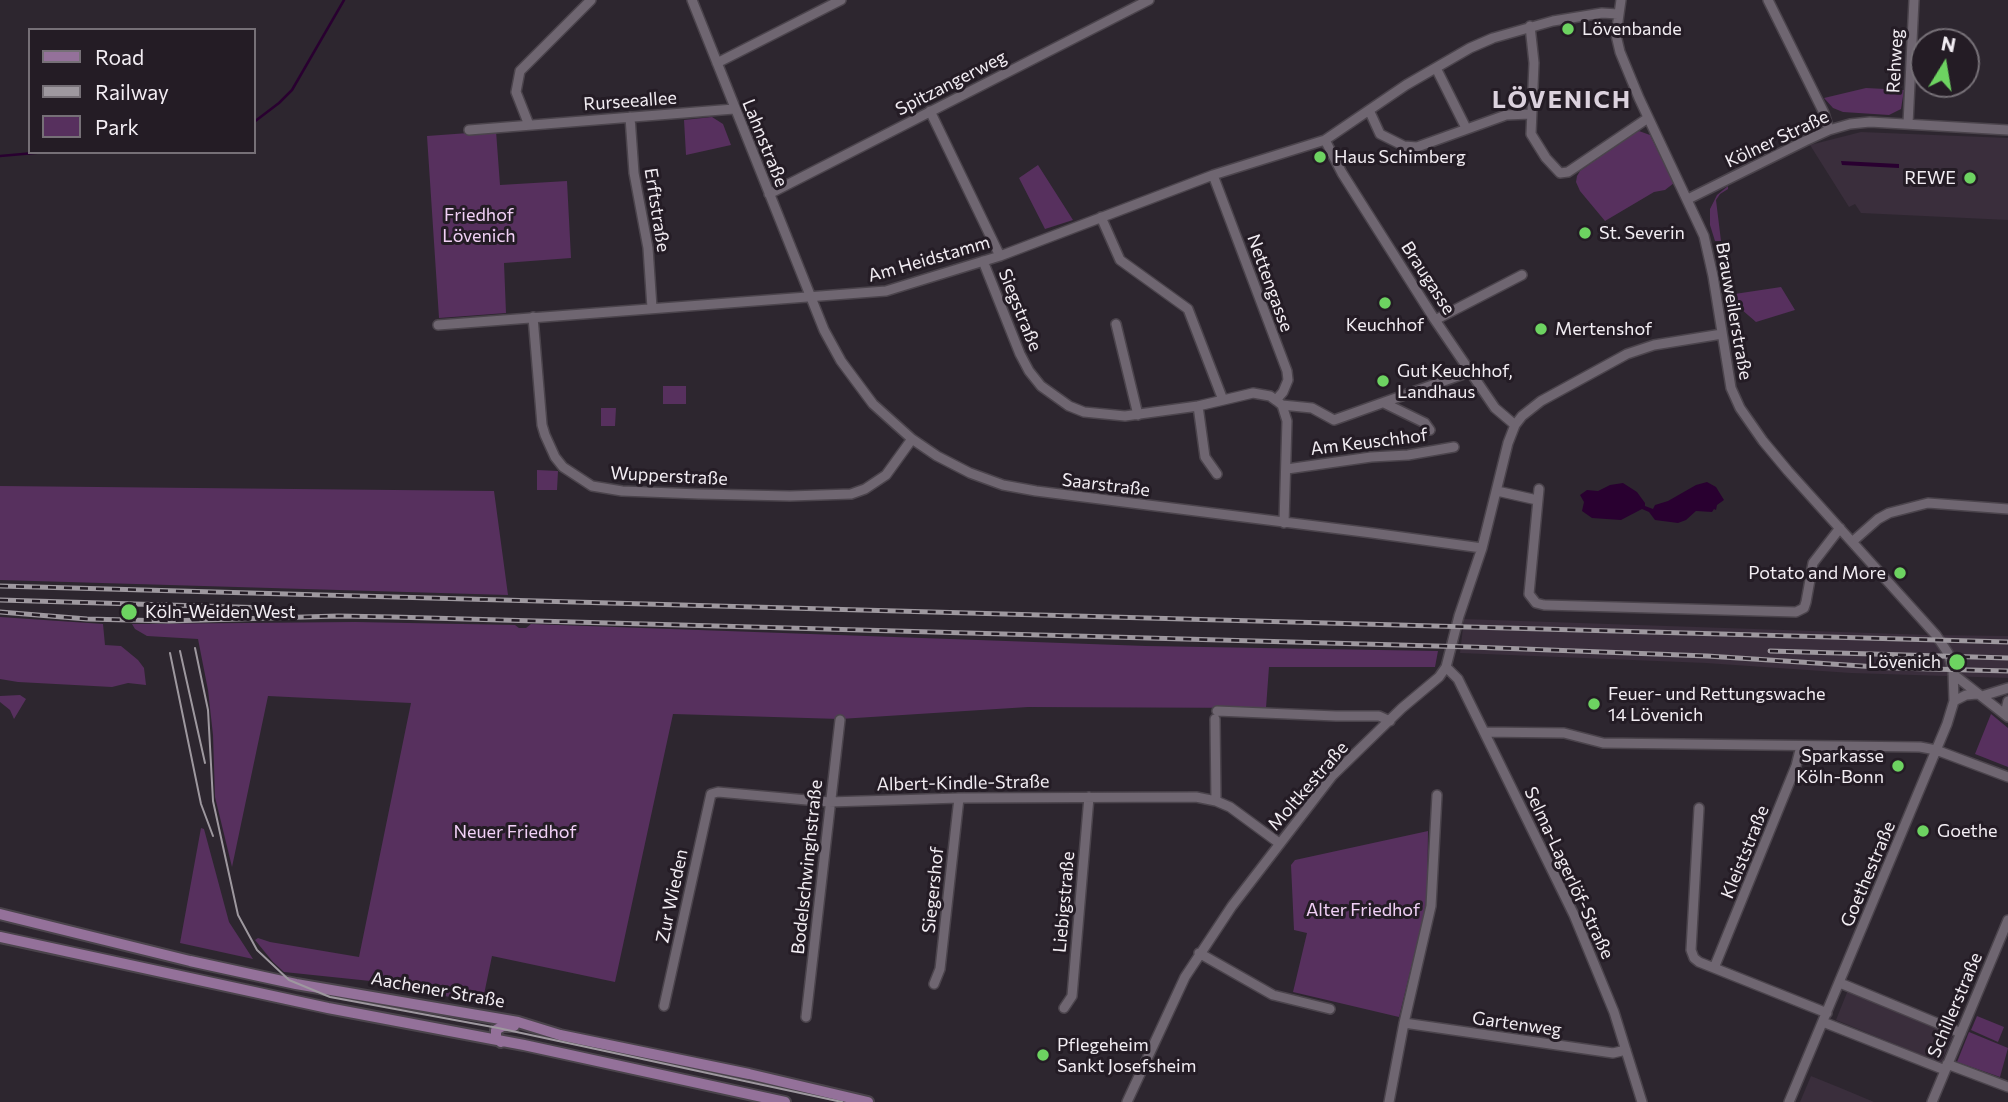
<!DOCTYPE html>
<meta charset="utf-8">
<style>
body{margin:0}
#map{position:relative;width:2008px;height:1102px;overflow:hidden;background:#2d262f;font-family:Commissioner,sans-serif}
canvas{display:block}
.legend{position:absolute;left:28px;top:28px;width:228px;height:126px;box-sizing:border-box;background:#241c25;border:2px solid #767077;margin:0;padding:9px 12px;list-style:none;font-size:21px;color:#f2edf3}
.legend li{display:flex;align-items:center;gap:14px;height:35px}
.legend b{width:35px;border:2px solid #767077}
.north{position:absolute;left:1910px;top:28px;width:70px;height:70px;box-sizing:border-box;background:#241c25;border:2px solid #767077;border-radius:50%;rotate:11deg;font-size:19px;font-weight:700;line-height:28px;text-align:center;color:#f2edf3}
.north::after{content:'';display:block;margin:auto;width:24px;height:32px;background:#6dd361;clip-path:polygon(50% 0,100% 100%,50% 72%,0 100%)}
</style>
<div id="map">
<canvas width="2008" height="1102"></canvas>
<ul class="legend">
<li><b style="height:9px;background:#94719a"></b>Road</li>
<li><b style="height:9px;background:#9e989f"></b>Railway</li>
<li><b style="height:19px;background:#57305e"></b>Park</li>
</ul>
<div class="north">N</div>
</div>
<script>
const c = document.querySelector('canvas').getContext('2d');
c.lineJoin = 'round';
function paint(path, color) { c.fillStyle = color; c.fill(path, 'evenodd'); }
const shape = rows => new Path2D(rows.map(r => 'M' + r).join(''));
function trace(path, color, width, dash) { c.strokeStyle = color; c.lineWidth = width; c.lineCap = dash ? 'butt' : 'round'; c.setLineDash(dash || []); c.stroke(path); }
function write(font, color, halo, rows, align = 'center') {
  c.font = font + ' Commissioner,sans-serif'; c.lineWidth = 6; c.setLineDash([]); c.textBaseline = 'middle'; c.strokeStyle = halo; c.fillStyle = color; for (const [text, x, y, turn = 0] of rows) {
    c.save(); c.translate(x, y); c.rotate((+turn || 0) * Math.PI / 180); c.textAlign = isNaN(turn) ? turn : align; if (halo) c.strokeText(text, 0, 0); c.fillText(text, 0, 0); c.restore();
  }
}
paint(shape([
 [1861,132,2008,138,2008,220,1861,213,1855,204,1849,207,1810,145],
 [1464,619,1929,635,2008,636,2008,678,1851,673,1706,663,1460,653],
 [1848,990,1954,1033,1941,1063,1836,1020],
 [1811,1076,1843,1089,1874,1102,1800,1102]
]), '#3a2e3c');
paint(shape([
 [1866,88,1904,90,1901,109,1889,115,1843,112,1833,108,1824,98],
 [712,117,723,124,731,145,686,155,684,120],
 [496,131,500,185,567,181,571,258,504,263,506,313,439,318,427,136],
 [1639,131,1650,135,1674,183,1665,190,1654,192,1605,221,1580,191,1576,182,1577,176,1580,171,1632,134],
 [1038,165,1073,220,1045,229,1019,178],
 [1728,186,1728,189,1720,194,1716,200,1721,241,1715,241,1710,225,1710,209,1717,195],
 [1781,287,1795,310,1756,322,1741,309,1740,300,1734,301,1728,295],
 [663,386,686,386,686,404,663,404],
 [601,408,616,408,615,426,601,426],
 [537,470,558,471,557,490,537,490],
 [0,486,494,491,508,595,0,580],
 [0,617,103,624,105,645,121,646,138,660,144,668,146,685,128,683,112,687,18,682,0,679],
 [355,622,515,625,519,628,526,628,531,624,1146,646,1438,651,1435,667,1269,667,1266,708,1028,707,840,719,673,714,615,982,492,956,482,1004,380,982,284,972,273,962,255,940,258,938,270,942,359,957,411,703,268,696,232,867,215,797,213,735,208,690,198,639,147,636,135,629,132,624],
 [20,695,26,699,14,719,10,710,0,702,0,696],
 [1991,714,2008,728,2008,767,1975,754],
 [201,828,204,829,229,922,253,959,180,943],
 [1428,831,1427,903,1399,1017,1293,992,1307,933,1294,930,1291,865,1295,860],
 [1977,1016,2004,1027,1998,1042,1971,1030],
 [1969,1032,2008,1048,2000,1077,1957,1062]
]), '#57305e');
paint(shape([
 [1841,161,1899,164,1899,168,1842,165],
 [1707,482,1716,487,1724,500,1717,505,1716,510,1714,509,1712,512,1696,511,1686,520,1678,523,1655,520,1649,512,1642,509,1621,520,1592,518,1582,511,1584,502,1580,495,1587,490,1598,491,1610,485,1623,483,1637,492,1645,503,1645,506,1653,509,1655,505,1668,501,1696,485]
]), '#290030');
trace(shape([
 [254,122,279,103,292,90,344,0],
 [0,156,46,152]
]), '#290030', 2.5);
const minor = shape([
 [692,0,824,330,841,361,873,404,912,439,937,456,970,473,1003,485,1036,491,1372,533,1482,548],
 [1621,0,1616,35,1620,52,1639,98,1704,236,1713,276,1731,388,1740,408,1763,441,1788,471,1936,635,1948,653,1953,670,1954,701,1947,724,1789,1102],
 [1768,0,1824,113,1829,130],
 [1530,26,1534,63,1531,134,1546,158,1560,173,1568,172,1648,118],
 [717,63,841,0],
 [1436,68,1466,128],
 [1369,110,1380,134,1404,146,1417,147,1506,115,1530,114],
 [930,111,1000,256],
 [630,117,634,173,648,248,652,308],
 [1908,124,1914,0],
 [529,125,516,92,520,71,591,0],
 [469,130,734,109],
 [1325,140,1342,173,1435,320,1495,408,1515,425],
 [1213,175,1287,371,1288,380,1283,392,1276,400],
 [769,194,1149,0],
 [1688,199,1805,141,1829,130,1850,124,1870,122,2008,130],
 [1101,217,1120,260,1188,309,1223,400],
 [983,261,1020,354,1029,371,1041,386,1069,406,1084,412,1125,416,1198,406,1253,393,1270,396,1277,401,1282,405,1287,421,1284,523],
 [533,317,542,425,545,435,555,457,563,467,592,486,622,491,699,494,790,496,851,494,865,489,886,475,912,439],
 [1435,320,1522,275],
 [1116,324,1138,415],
 [438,325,886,291,1000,256,1213,175,1325,140,1406,85,1470,48,1493,38,1553,21,1602,13,1618,14],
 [1384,403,1425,423,1430,430],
 [1282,405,1312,408,1334,420,1472,371],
 [1198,406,1205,457,1217,474],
 [1287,469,1371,457,1408,455,1454,447],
 [1539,489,1529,594,1536,603,1544,605,1796,612,1804,608,1806,602,1813,563,1840,528],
 [1497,491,1537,500],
 [1852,542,1878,519,1889,513,1928,503,2008,509],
 [1446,667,1458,679,1574,915,1614,1012,1642,1102],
 [1953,674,2008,717],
 [1982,696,2008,688],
 [1954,701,1966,695,1977,694],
 [1217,711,1336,716,1379,716,1390,721],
 [2005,714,2008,701],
 [1215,719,1216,801],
 [1484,732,1564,733,1603,743,1920,747,1936,750,2008,777],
 [1437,795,1431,906,1404,1023,1613,1053,1626,1050],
 [1699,808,1691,950,1694,958,1699,962,1827,1013],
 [1199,953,1273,995,1330,1009],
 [1714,968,1796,766,1801,746],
 [1840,983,1961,1033],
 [934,984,940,969,959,798],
 [664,1006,711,794,718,792,829,802,959,798,1196,797,1216,801,1230,807,1279,843],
 [1064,1008,1072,996,1089,797],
 [806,1017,840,720],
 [1823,1022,1945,1070],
 [1947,1064,2008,1087],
 [1127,1102,1185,977,1232,906,1332,776,1402,708,1439,677,1446,667,1459,616,1482,548,1508,443,1515,425,1522,416,1541,401,1627,354,1654,345,1722,334],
 [1389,1102,1404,1023],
 [1932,1102,2008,920]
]);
const major = shape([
 [0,914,190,961,296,984,518,1022,560,1035,749,1074,868,1102],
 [0,937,328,1008,524,1045,785,1102],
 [501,1042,496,1038,496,1030,503,1026,514,1026]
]);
trace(minor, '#4b444c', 12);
trace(major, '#4b444c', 14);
trace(minor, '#6f6671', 9);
trace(major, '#94719a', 10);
trace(shape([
 [195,648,208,710,213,801,238,915,257,950,289,980,330,997,498,1028,842,1102],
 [180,651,205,763],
 [170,653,201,804,213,836]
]), '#9e989f', 2);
const rail = shape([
 [0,586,2008,642],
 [0,600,269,608],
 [0,612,87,619,169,621,338,616,393,617,1471,647,1707,656,1893,668,2008,671],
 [1770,651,2008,658]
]);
trace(rail, '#9e989f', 5);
trace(rail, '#241c25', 2.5, [8]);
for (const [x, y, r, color] of [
 [1568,29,7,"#6dd361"],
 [1320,157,7,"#6dd361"],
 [1970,178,7,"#6dd361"],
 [1585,233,7,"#6dd361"],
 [1385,303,7,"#6dd361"],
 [1541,329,7,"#6dd361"],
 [1383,381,7,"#6dd361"],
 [1900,573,7,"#6dd361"],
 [129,612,9,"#6dd361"],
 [1957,662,9,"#6dd361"],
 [1594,704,7,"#6dd361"],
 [1898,766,7,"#6dd361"],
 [1923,831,7,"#6dd361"],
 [1043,1055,7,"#6dd361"]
]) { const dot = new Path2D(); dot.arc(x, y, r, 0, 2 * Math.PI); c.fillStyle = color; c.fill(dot); trace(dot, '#241c25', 2.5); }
write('18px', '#f2edf3', '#241c25', [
 ["Lövenbande",1582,29],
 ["Haus Schimberg",1334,157],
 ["REWE",1956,178,"right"],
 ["St. Severin",1599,233],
 ["Keuchhof",1385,325,"center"],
 ["Mertenshof",1555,329],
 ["Gut Keuchhof,",1397,371],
 ["Landhaus",1397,392],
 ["Potato and More",1886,573,"right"],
 ["Köln-Weiden West",145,612],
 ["Lövenich",1941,662,"right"],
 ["Feuer- und Rettungswache",1608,694],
 ["14 Lövenich",1608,715],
 ["Sparkasse",1884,756,"right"],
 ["Köln-Bonn",1884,777,"right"],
 ["Goethe",1937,831],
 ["Pflegeheim",1057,1045],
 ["Sankt Josefsheim",1057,1066]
], 'left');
write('18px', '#f2edf3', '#241c25', [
 ["Rehweg",1895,61,-87],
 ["Spitzangerweg",951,83,-27],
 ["Rurseeallee",630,101,-4],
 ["Kölner Straße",1777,139,-25],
 ["Lahnstraße",765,143,68],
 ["Erftstraße",657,210,81],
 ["Am Heidstamm",929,259,-16],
 ["Braugasse",1428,278,57],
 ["Nettengasse",1270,283,70],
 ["Siegstraße",1020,310,68],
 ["Brauweilerstraße",1734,311,80],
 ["Am Keuschhof",1369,442,-7],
 ["Wupperstraße",669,476,3],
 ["Saarstraße",1106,485,7],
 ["Albert-Kindle-Straße",963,783,-1],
 ["Moltkestraße",1308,786,-49],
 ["Kleiststraße",1745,852,-68],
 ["Bodelschwinghstraße",807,867,-84],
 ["Selma-Lagerlöf-Straße",1569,873,65],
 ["Goethestraße",1868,874,-67],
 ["Siegershof",933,890,-84],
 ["Zur Wieden",672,896,-78],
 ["Liebigstraße",1064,902,-85],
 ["Aachener Straße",438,990,10],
 ["Schillerstraße",1955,1005,-67],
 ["Gartenweg",1517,1024,8]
]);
write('18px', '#f1d0f6', '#241c25', [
 ["Friedhof",479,215],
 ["Lövenich",479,236],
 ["Neuer Friedhof",515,832],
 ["Alter Friedhof",1363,910]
]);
c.letterSpacing = '2px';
write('bold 24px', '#dcd2de', '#241c25', [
 ["LÖVENICH",1562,100]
]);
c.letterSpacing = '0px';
</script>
